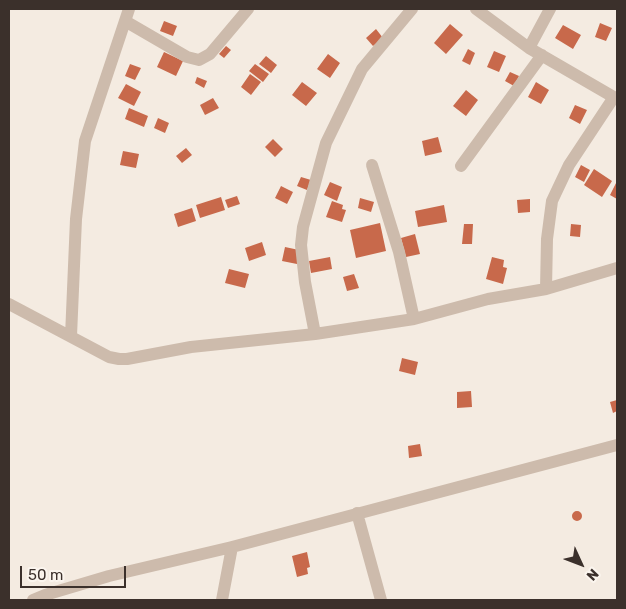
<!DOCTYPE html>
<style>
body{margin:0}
#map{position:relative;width:626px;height:609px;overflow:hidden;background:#f4ebe1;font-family:Rubik,sans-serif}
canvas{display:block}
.frame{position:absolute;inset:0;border:10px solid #3b302b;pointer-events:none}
.north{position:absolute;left:556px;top:539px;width:50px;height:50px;-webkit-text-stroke:4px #fbf5ee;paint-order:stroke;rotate:133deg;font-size:14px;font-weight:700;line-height:20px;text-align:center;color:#3b302b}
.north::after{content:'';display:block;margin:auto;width:18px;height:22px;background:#3b302b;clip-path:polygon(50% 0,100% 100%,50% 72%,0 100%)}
.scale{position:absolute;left:20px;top:566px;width:106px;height:22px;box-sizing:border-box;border:2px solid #3b302b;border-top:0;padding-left:6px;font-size:15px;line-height:18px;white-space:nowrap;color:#3b302b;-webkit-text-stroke:4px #fbf5ee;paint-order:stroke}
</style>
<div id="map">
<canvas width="626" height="609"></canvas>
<div class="frame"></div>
<div class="north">N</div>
<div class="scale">50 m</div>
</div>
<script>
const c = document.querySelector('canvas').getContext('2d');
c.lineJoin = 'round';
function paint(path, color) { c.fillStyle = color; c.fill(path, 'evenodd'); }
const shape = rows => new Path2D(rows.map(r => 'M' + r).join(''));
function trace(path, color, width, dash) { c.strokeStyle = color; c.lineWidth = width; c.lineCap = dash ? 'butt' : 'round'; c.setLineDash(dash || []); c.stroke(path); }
paint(shape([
 [164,21,177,26,173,36,160,31],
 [600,23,612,28,606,41,595,37],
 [450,24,463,35,446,54,434,43],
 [563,25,581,35,573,49,555,38],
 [376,29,383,38,373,46,366,38],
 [226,46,231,50,224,58,219,54],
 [468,49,475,53,470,65,462,61],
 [494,51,506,56,499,72,487,67],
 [164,52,183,61,176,76,157,67],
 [328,54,340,63,330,78,317,69],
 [266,56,277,65,271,73,259,64],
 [130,64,141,68,135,80,125,76],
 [255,64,269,74,263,82,249,71],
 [510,72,519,76,514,86,505,81],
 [250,74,261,82,251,95,241,87],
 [197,77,207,81,204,88,195,83],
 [302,82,317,93,306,106,292,95],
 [536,82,549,90,541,104,528,97],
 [126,84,141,92,134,106,118,98],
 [466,90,478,100,466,116,453,106],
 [213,98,219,108,205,115,200,105],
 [575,105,587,110,580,124,569,118],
 [129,108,148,116,144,127,125,119],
 [158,118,169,123,165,133,154,128],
 [438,137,442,152,425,156,422,141],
 [273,139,283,149,275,157,265,147],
 [186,148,192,155,182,163,176,156],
 [123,151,139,154,136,168,120,165],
 [581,165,590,170,584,182,575,177],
 [594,169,612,181,602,197,584,185],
 [301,177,311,180,307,190,297,186],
 [617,181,617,199,610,195],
 [330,182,342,187,337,201,324,195],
 [281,186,293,192,287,204,275,198],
 [237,196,240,204,228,208,225,200],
 [221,197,225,210,200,218,196,205],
 [360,198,374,202,371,212,358,208],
 [530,199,530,212,518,213,517,200],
 [332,201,343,205,342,209,346,210,342,222,326,217],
 [444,205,447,222,418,227,415,211],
 [192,208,196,221,178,227,174,214],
 [380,223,386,251,356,258,350,230],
 [464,224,473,224,472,244,462,244],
 [571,224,581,225,580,237,570,236],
 [415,234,420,254,406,257,401,238],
 [262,242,266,255,249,261,245,248],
 [285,247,299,250,297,264,282,261],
 [330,257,332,269,311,273,309,261],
 [492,257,504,260,503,267,507,268,503,284,486,279],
 [229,269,249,274,245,288,225,283],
 [354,274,359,288,347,291,343,277],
 [402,358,418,362,415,375,399,371],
 [471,391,472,407,457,408,457,392],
 [617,400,617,411,613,413,610,402],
 [420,444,422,456,409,458,408,446],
 '572 516a5 5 0 1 1 10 0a5 5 0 1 1-10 0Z',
 [307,552,310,567,307,568,308,574,297,577,292,556]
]), '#c8694b');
trace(shape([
 [476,9,529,48,617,99],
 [125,21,187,57,199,60,210,54,248,9],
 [529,48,550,9],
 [372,165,399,252,414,319],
 [461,166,542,55],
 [546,289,547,239,552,201,569,165,614,97],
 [9,304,109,357,119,359,127,359,191,347,315,334,414,319,488,299,546,289,617,268],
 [315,334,305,282,301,245,303,227,326,143,362,69,412,9],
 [71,336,76,219,85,141,129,9],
 [357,513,381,600],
 [33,600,45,595,109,576,232,547,617,445],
 [222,600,232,547]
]), '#cdbbac', 12);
</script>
